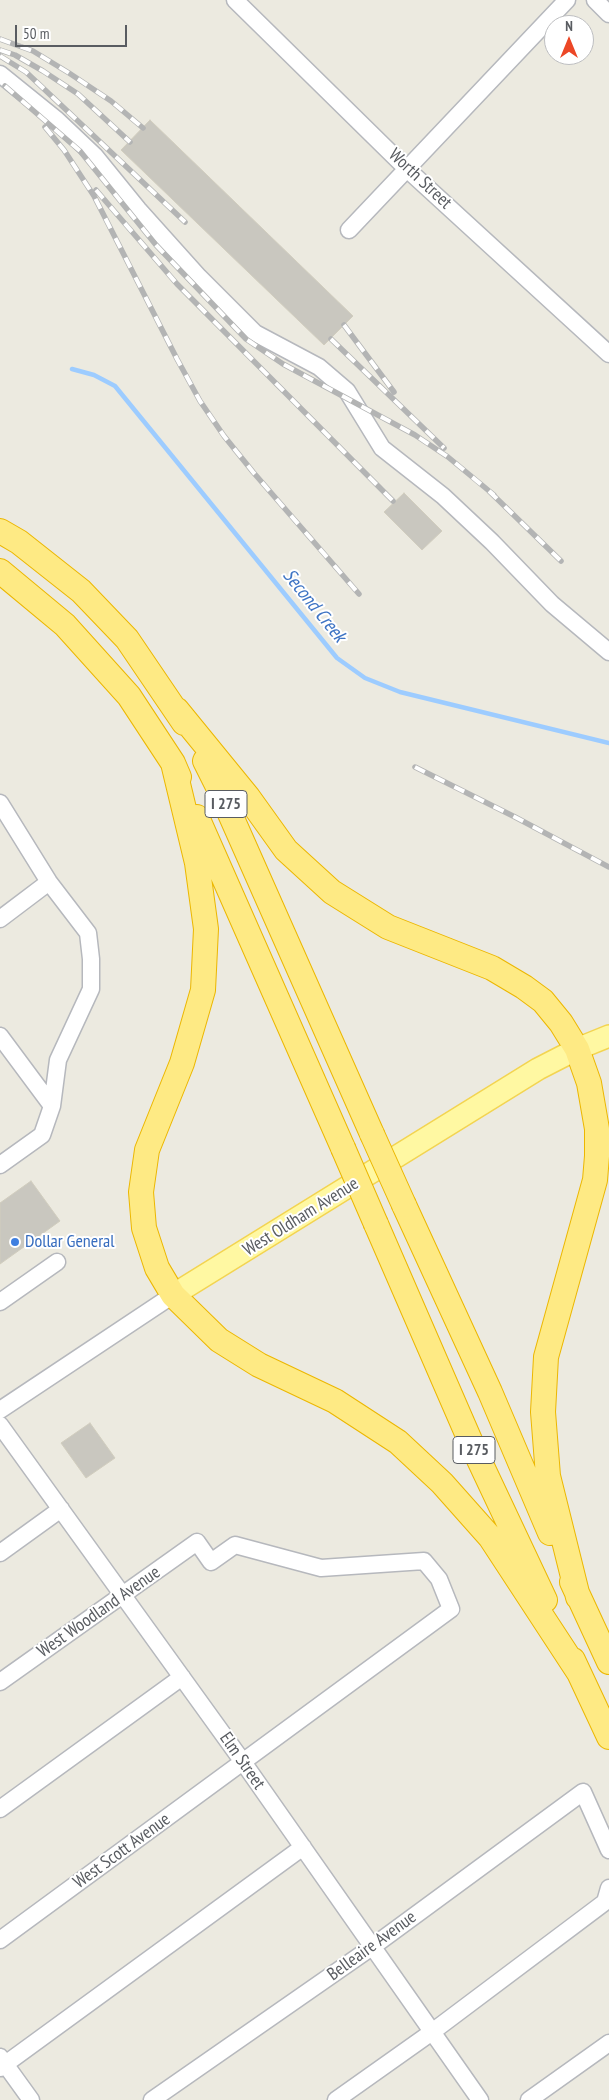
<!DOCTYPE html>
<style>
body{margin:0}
#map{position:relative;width:609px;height:2100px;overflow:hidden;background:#eceae0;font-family:"PT Sans Narrow",sans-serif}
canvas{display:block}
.north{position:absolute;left:544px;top:15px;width:50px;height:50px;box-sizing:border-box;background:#fff;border:1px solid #bdbec0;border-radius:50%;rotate:0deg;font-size:14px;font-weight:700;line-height:20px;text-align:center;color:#595c61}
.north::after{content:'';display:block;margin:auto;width:18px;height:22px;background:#ec4726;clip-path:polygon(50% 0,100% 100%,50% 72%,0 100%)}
.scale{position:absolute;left:15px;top:25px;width:112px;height:22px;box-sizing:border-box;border:2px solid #595c61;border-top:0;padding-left:6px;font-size:15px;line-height:18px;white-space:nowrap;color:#595c61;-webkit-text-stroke:4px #fff;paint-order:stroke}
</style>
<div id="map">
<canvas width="609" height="2100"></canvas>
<div class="north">N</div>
<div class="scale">50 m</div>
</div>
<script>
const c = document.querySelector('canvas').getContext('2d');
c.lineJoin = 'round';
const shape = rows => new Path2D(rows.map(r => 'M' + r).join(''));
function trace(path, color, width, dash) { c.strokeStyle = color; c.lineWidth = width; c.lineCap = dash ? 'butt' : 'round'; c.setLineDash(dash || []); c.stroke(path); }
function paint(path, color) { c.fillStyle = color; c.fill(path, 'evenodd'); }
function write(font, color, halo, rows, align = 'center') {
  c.font = font + ' "PT Sans Narrow",sans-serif'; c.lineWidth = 4; c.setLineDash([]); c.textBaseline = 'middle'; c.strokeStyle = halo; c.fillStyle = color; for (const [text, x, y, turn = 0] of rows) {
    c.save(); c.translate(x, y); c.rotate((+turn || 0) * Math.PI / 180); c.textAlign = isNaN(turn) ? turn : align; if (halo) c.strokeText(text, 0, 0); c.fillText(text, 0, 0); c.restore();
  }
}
trace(shape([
 [72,369,94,375,115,386,337,658,365,678,400,692,609,743]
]), '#9dccff', 4.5);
const building = shape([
 [150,120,353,316,324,345,121,150,150,120],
 [404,493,442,531,422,550,384,512,404,493],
 [31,1181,60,1221,0,1264,0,1203,31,1181],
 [90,1423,115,1458,86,1478,61,1443,90,1423]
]);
paint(building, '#c9c7bf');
trace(building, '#d1cdbe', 1);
const minor = shape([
 [235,0,408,170,609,354],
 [595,0,609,14],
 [0,74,57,120,95,156,138,209,199,277,255,333,319,367,347,391,382,448,443,496,492,542,552,604,609,652],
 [349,230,567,0],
 [0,803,49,882,88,933,91,959,91,989,58,1060,52,1106,42,1135,0,1165],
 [0,919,49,882],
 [0,1036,52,1106],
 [0,1302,57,1262],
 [0,1410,173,1295],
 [0,1425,243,1762,480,2100],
 [0,1553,61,1509],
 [0,1682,197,1542,211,1562,235,1545,321,1568,424,1561,439,1579,451,1609,0,1940],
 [0,1809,182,1677],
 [0,2057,31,2100],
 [0,2068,303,1847],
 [152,2100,372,1947,583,1792,609,1850],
 [336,2100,432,2032,605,1902,609,1888],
 [529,2100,609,2043]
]);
const major = shape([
 [173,1295,538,1069,577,1049,609,1036]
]);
const highway = shape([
 [0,531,19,542,81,591,127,639,184,723],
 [0,571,65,625,129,696,173,763,179,777],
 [177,710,248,797,286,850,332,892,388,927,492,968,524,987,543,1001,561,1023,577,1049,589,1083,597,1129,597,1156,595,1180,546,1357,543,1412,548,1476,578,1597],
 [205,761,219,789,372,1134],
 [173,763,197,863,206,929,203,990,182,1063,147,1150,141,1192,144,1228,157,1268,173,1295,219,1340,259,1365,335,1401,398,1442,442,1483,490,1537,579,1673],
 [197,817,343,1148],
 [404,1205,490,1392,550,1533],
 [376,1224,472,1445,545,1600],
 [572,1582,609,1662],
 [573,1660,609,1737]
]);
trace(minor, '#b6b8bd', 19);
trace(major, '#f3d451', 24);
trace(highway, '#ecb700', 26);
trace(minor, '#fff', 16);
trace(major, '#fff8a2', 21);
trace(highway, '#feea84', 24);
const rail = shape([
 [0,39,33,51,69,73,111,101,143,128],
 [0,50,15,55,43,71,78,94,130,142],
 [0,56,26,72,185,222],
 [5,86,80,151,156,245,246,339,283,364,415,435,448,457,494,495],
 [45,127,64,150,94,196,177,359,200,401,224,436,253,472,359,594],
 [96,190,177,284,393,501],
 [344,325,394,392],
 [331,339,444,448],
 [489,491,561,561],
 [415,767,515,817,609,867]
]);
trace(rail, '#b3b4b4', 5.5);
trace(rail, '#fff', 4, [11]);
const highwayBridge = shape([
 [372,1134,404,1205],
 [343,1148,376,1224]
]);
trace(highwayBridge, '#ecb700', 26, []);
trace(highwayBridge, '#feea84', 24);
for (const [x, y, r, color] of [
 [15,1242,5,"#3f7fe0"]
]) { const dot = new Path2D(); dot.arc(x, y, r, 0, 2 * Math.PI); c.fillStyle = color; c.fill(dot); trace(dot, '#fff', 2); }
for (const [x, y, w] of [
 [226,804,42],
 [474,1450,42]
]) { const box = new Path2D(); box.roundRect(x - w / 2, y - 13.5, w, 27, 4); c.fillStyle = '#fff'; c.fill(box); trace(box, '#595c61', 1); }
write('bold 16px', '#595c61', null, [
 ["I 275",226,804],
 ["I 275",474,1450]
]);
write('18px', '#595c61', '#fff', [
 ["Worth Street",420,179,43],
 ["West Oldham Avenue",301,1217,-32],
 ["West Woodland Avenue",99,1612,-35],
 ["Elm Street",242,1761,55],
 ["West Scott Avenue",122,1851,-36],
 ["Belleaire Avenue",372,1946,-36]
]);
write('18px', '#366cbe', '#fff', [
 ["Dollar General",25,1242]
], 'left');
write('italic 19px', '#3e74c4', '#fff', [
 ["Second Creek",314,606,51]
]);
</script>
